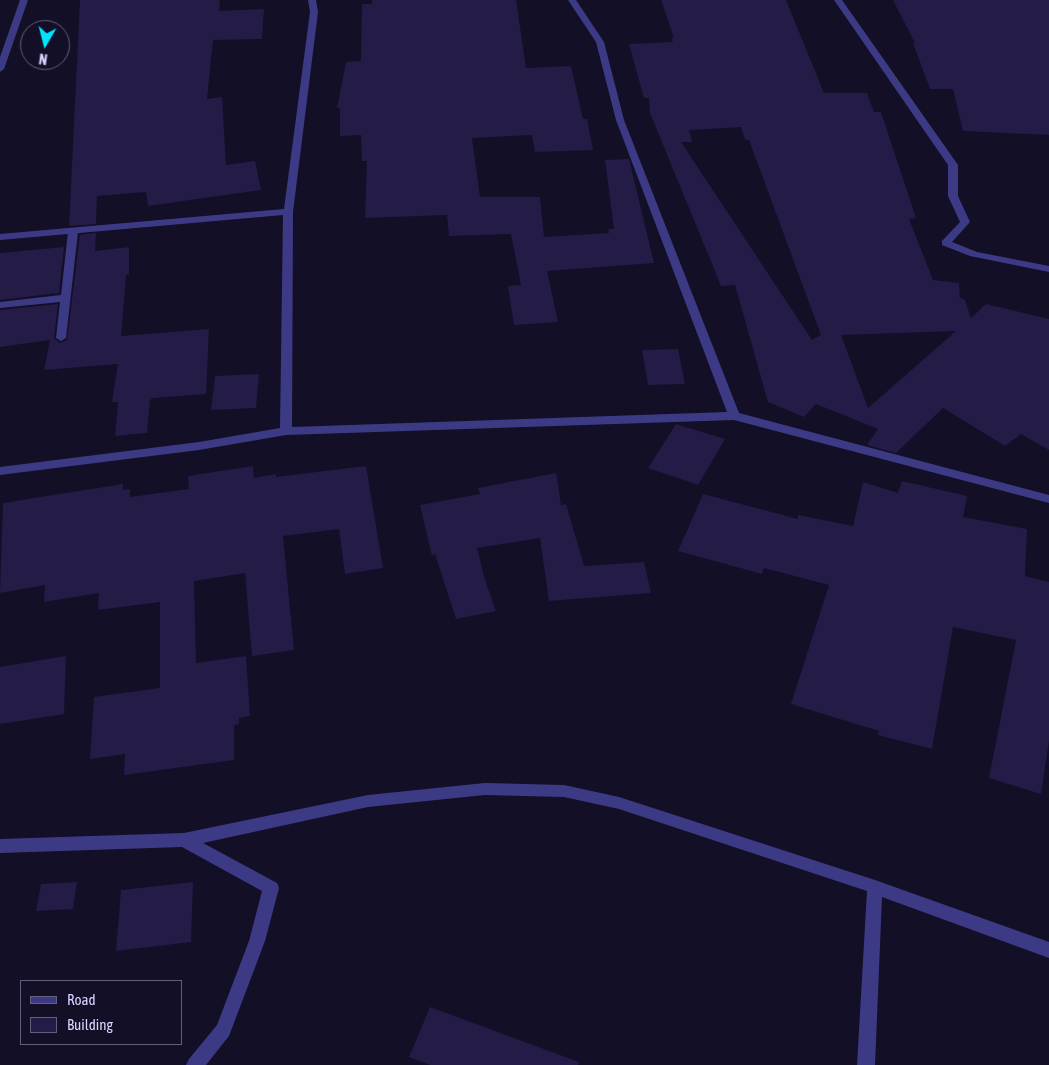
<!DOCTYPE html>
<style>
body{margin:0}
#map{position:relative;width:1049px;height:1065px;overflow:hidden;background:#130f26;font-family:"Asap Condensed",sans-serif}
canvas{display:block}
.legend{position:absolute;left:20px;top:980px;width:162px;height:65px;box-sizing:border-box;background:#130f26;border:1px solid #625e7d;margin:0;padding:6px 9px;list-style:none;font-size:15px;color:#d9d4ff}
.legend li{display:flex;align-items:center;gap:10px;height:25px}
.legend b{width:25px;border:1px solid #625e7d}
.north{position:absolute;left:20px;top:20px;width:50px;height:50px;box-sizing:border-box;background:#130f26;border:1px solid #625e7d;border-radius:50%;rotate:188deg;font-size:14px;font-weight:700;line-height:20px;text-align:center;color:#d9d4ff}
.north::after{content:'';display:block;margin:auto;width:18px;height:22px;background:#00e5ff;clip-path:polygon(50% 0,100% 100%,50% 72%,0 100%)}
</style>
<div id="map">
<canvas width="1049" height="1065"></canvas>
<ul class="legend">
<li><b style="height:6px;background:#3d3a85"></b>Road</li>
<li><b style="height:14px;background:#241b47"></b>Building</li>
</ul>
<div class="north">N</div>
</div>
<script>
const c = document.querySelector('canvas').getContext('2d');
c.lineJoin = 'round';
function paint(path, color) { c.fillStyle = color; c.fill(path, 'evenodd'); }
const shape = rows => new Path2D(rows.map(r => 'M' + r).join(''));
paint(shape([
 [80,0,220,0,219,11,264,9,262,39,213,40,207,99,222,97,226,165,255,161,261,190,148,206,146,192,97,196,96,224,69,226],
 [372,0,516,0,526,68,571,66,583,119,587,119,593,150,535,152,532,135,472,138,480,197,540,197,544,237,609,233,608,229,614,229,605,160,629,159,654,263,547,271,558,322,514,325,508,286,521,285,511,234,449,236,447,215,365,218,367,161,362,161,361,135,340,136,340,108,337,108,346,62,361,61,362,4,372,4],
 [661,0,786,0,824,93,867,93,874,112,881,112,916,218,909,219,933,280,959,283,960,298,965,300,971,318,986,304,1049,319,1049,450,1021,434,1005,446,943,408,896,453,867,445,878,429,816,404,804,417,768,402,735,285,721,286,650,113,649,98,644,98,629,44,673,42,671,38,674,38],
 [741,127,745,140,749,140,821,335,812,340,681,142,692,142,689,130],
 [956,331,868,408,841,335],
 [893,0,1049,0,1049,135,963,131,953,89,930,89,913,43,915,43],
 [96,233,95,251,129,247,129,275,126,275,121,336,209,329,206,394,153,398,150,400,147,433,115,436,118,402,112,402,118,364,44,370,50,340,0,347,0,310,58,304,54,338,60,343,67,340,80,235],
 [64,247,59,293,0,300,0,253],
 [678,349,685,384,648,385,642,350],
 [259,374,256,408,211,410,215,376],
 [676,424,725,439,698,485,648,468],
 [253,466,254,478,276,474,276,477,366,466,383,568,345,574,339,529,283,536,294,650,252,656,245,573,194,581,196,663,246,656,250,716,239,718,239,724,234,725,234,760,124,775,125,754,90,759,94,697,160,688,160,602,98,610,99,593,44,602,45,585,0,593,3,503,123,484,123,490,130,489,130,497,189,489,188,476],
 [556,473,561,505,566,504,584,566,644,562,651,593,549,601,540,538,477,548,485,580,496,611,456,619,435,554,432,556,420,505,480,494,478,488],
 [902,481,967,496,963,517,1027,529,1025,576,1049,582,1049,741,1041,794,989,778,1016,640,953,627,932,749,878,735,879,731,791,704,829,585,764,568,762,574,678,551,703,494,798,519,798,515,853,526,863,482,898,493],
 [66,656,64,714,0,724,0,667],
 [77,882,73,909,36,911,41,884],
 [193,882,191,942,116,951,121,890],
 [430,1007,579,1062,578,1065,430,1065,409,1057]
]), '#241b47');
paint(shape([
 [73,229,78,232,66,338,61,341,56,338,60,302,0,308,0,302,61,295,68,232,73,229]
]), '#3d3a85');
paint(shape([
 [20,0,28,0,4,69,0,72,0,57,20,0],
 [308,0,316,0,318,12,293,212,292,427,727,412,616,120,596,42,568,0,576,0,604,42,624,120,739,413,1049,495,1049,503,734,420,286,435,199,450,0,475,0,467,199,442,280,428,283,215,0,240,0,234,284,209,310,12,308,0],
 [834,0,842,0,958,165,958,196,970,222,952,242,977,252,1049,266,1049,272,970,256,942,245,942,241,960,222,948,196,948,165,834,0],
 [485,783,564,785,619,797,875,880,1049,942,1049,958,882,897,875,1065,857,1065,867,891,619,809,564,797,485,795,368,807,203,843,277,883,279,888,265,941,229,1036,206,1065,186,1065,189,1059,217,1025,249,941,262,891,182,847,0,853,0,839,184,833,368,795,485,783]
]), '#3d3a85');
</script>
